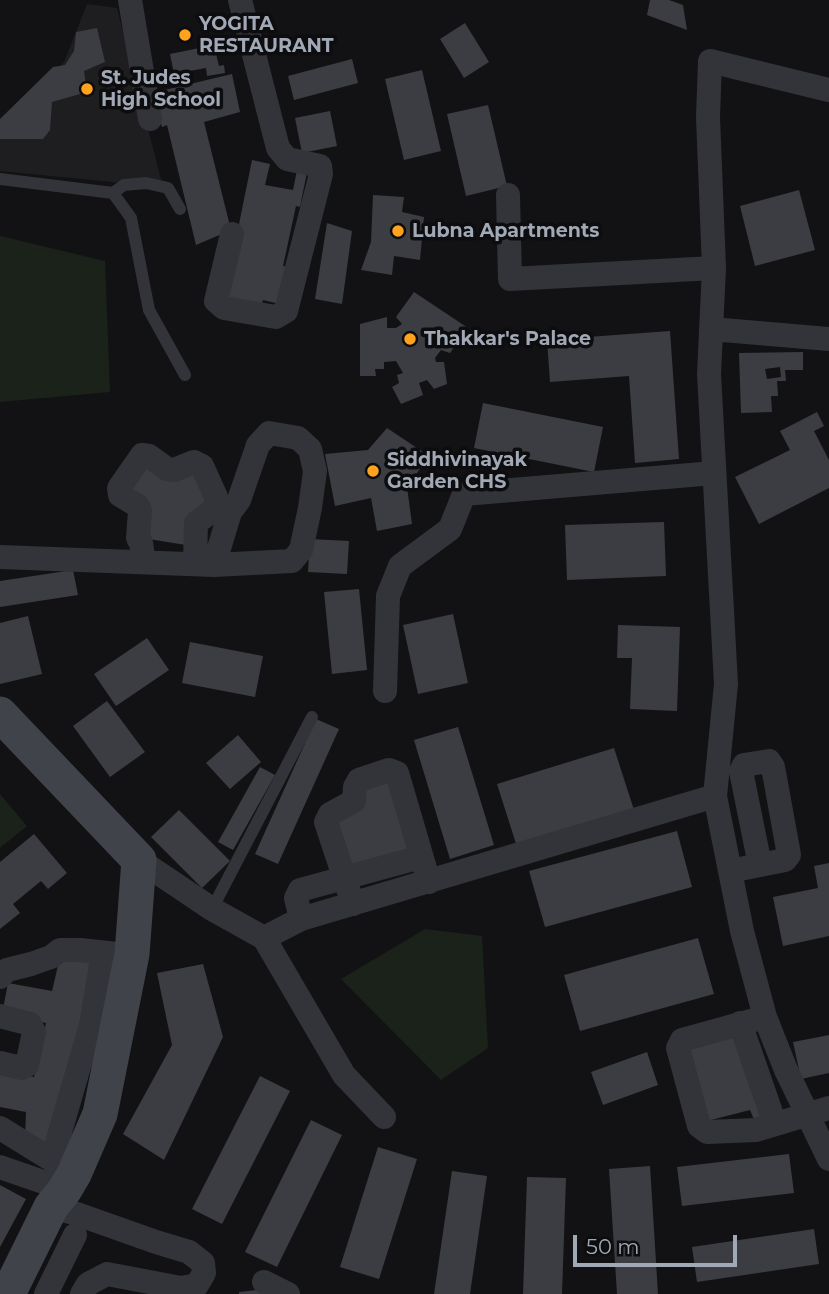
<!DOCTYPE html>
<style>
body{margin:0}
#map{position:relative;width:829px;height:1294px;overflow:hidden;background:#121214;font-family:Montserrat,sans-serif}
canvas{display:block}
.scale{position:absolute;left:573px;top:1235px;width:164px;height:32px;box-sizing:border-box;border:4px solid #a2a9b6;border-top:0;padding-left:9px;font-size:21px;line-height:24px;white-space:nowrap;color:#a2a9b6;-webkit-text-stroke:5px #0d0d0f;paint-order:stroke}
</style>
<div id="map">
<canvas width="829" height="1294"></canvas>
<div class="scale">50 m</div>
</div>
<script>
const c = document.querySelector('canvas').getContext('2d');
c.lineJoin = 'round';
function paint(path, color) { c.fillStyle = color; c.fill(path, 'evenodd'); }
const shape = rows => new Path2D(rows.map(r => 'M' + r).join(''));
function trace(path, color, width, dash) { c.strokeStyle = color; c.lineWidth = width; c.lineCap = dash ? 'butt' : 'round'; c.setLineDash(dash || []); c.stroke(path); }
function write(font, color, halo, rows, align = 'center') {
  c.font = font + ' Montserrat,sans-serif'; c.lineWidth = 7; c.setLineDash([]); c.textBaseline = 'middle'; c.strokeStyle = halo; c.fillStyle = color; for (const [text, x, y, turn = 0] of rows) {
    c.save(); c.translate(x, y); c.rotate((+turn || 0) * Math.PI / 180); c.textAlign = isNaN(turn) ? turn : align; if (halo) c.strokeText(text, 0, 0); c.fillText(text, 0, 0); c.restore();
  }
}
paint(shape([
 [87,4,117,8,163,187,0,171,0,124,22,104,64,62]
]), '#1e1e21');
paint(shape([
 [0,236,105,261,110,392,0,402],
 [0,794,27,826,0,848],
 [425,929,482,936,488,1048,441,1080,341,979]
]), '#1a221a');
paint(shape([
 [650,0,669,0,683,5,687,30,647,15],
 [465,23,489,62,464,78,440,39],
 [97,28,105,62,84,71,87,92,52,102,50,130,43,139,0,139,0,119,53,67,65,65,74,51,76,32],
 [214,45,219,66,224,65,225,73,207,76,206,68,174,74,170,54],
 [352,59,358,83,294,100,288,76],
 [422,70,441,151,404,160,385,79],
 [232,74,240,112,204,122,231,230,196,245,167,125,162,127,152,93],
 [488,105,507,186,466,196,447,114],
 [330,111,337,146,302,153,295,118],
 [252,160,270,164,265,185,293,190,297,170,307,172,300,207,296,206,283,266,288,267,280,304,263,300,260,311,223,303],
 [799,190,815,250,755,266,740,206],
 [373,195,404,197,402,212,424,217,420,260,394,256,392,275,361,270,371,242],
 [327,223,352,231,342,304,315,299],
 [414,292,468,328,450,353,441,350,435,358,436,362,444,362,447,384,434,389,427,380,419,383,423,395,401,404,392,387,399,383,397,375,403,373,396,361,384,362,384,369,375,369,376,376,360,376,360,324,387,317,387,328,396,328,402,324,396,317],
 [670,331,679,459,635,463,629,376,550,382,547,340],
 [803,352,803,370,785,370,786,381,777,381,778,396,771,396,772,412,741,413,739,353],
 [780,367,781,377,767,379,765,369],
 [483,403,603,427,594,472,474,448],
 [817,412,824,426,814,431,829,460,829,488,759,524,735,477,790,450,780,431],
 [387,428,429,456,407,487,412,524,377,531,371,498,335,506,325,454,368,450],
 [146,458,194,468,211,504,186,545,142,538,121,490],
 [664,522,666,576,567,580,565,525],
 [310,539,349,541,347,574,308,572],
 [73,570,78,595,0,607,0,581],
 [359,589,367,670,332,674,324,592],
 [453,614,468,683,418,694,403,625],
 [28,616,42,674,0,684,0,623],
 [618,625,680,627,677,711,630,709,632,658,617,658],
 [147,638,169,670,116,706,94,674],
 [190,642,263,656,255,697,182,683],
 [107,701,145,752,110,777,73,726],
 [316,719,339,729,278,864,255,854],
 [458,727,494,845,450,859,414,740],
 [238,735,261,762,230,789,206,763],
 [614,748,635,813,518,850,497,784],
 [260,767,275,775,233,850,218,842],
 [392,776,410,855,348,875,332,821,362,784],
 [179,810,230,861,202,888,151,837],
 [677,831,692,887,545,927,529,871],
 [34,834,67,873,48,889,41,881,13,904,20,913,0,929,0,862],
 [829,863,829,936,783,946,773,897,818,888,814,866],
 [698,938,714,994,580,1031,564,975],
 [61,953,96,961,51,1148,25,1138,26,1112,0,1107,0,1071,34,1077,46,1023,2,1014,8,983,52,991],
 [203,964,223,1037,164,1160,123,1134,172,1045,157,973],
 [737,1029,765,1118,755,1122,750,1110,703,1122,683,1046],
 [829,1035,829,1073,801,1079,793,1042],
 [647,1052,658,1085,603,1105,591,1072],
 [260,1076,290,1091,222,1224,192,1209],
 [311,1120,342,1135,277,1267,245,1252],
 [378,1147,417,1159,379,1279,340,1267],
 [789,1154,794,1193,682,1206,677,1167],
 [650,1166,658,1294,617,1294,609,1169],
 [452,1171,487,1176,470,1294,434,1294],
 [527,1177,566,1178,562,1294,523,1294],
 [0,1185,26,1199,0,1247],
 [814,1229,819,1264,697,1282,692,1247],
 [266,1289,266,1294,239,1294,239,1292]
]), '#3c3d42');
trace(shape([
 [0,179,113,193,131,218,149,310,185,375],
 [113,193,124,185,146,183,168,188,180,209],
 [212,909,312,717]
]), '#323439', 12);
trace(shape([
 [130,0,150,119],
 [829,90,710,61,708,117,714,268,709,374,726,684,715,796,742,931,765,1017,786,1070,829,1159],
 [508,195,510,279,714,268],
 [232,234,216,301,224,308,276,317,286,311,321,174,320,166,287,159,278,148,240,0],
 [711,329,829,339],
 [0,557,214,565,292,561,301,550,310,508,315,471,310,449,298,438,269,433,258,445,239,500,230,512,214,565],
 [144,562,141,543,138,538,140,511,138,506,120,495,119,488,142,455,149,456,167,469,174,470,194,462,202,466,216,497,216,508,196,523,195,564],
 [385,691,388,596,400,566,450,529,464,494,714,473],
 [139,860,212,909,264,938,344,1075,384,1117],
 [730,871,785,860,789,855,773,767,769,761,744,765,741,771,760,865],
 [353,904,326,822,330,814,354,801,355,787,359,780,389,770,397,773,429,882],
 [301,919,296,898,300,890,421,857],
 [264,938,301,919,715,796],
 [0,977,7,970,31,964,51,957,60,950,80,950,117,954],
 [0,1016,30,1024,34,1032,27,1065,22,1068,0,1063],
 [765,1017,682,1040,678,1048,699,1126,707,1132,756,1130,829,1108],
 [740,1023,775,1124],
 [0,1128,65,1168],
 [52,1160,91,1025,103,953],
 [0,1167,52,1185,64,1191],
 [51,1207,77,1214,156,1242,189,1252,203,1263,204,1273,197,1285,181,1288,107,1274,88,1284,82,1294],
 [264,1282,288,1294],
 [46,1294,75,1235]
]), '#323439', 24);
trace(shape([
 [0,714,139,860,132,954,100,1114,74,1174,64,1191,51,1207,8,1294]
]), '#404349', 35);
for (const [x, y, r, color] of [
 [185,35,7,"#ffa31e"],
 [87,89,7,"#ffa31e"],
 [398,231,7,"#ffa31e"],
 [410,339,7,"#ffa31e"],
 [373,471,7,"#ffa31e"]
]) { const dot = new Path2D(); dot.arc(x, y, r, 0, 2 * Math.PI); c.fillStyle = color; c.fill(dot); trace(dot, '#0d0d0f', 2.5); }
write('bold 19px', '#a2a9b6', '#0d0d0f', [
 ["YOGITA",199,24],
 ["RESTAURANT",199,46],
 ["St. Judes",101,78],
 ["High School",101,100],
 ["Lubna Apartments",412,231],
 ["Thakkar's Palace",424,339],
 ["Siddhivinayak",387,460],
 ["Garden CHS",387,482]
], 'left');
</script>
